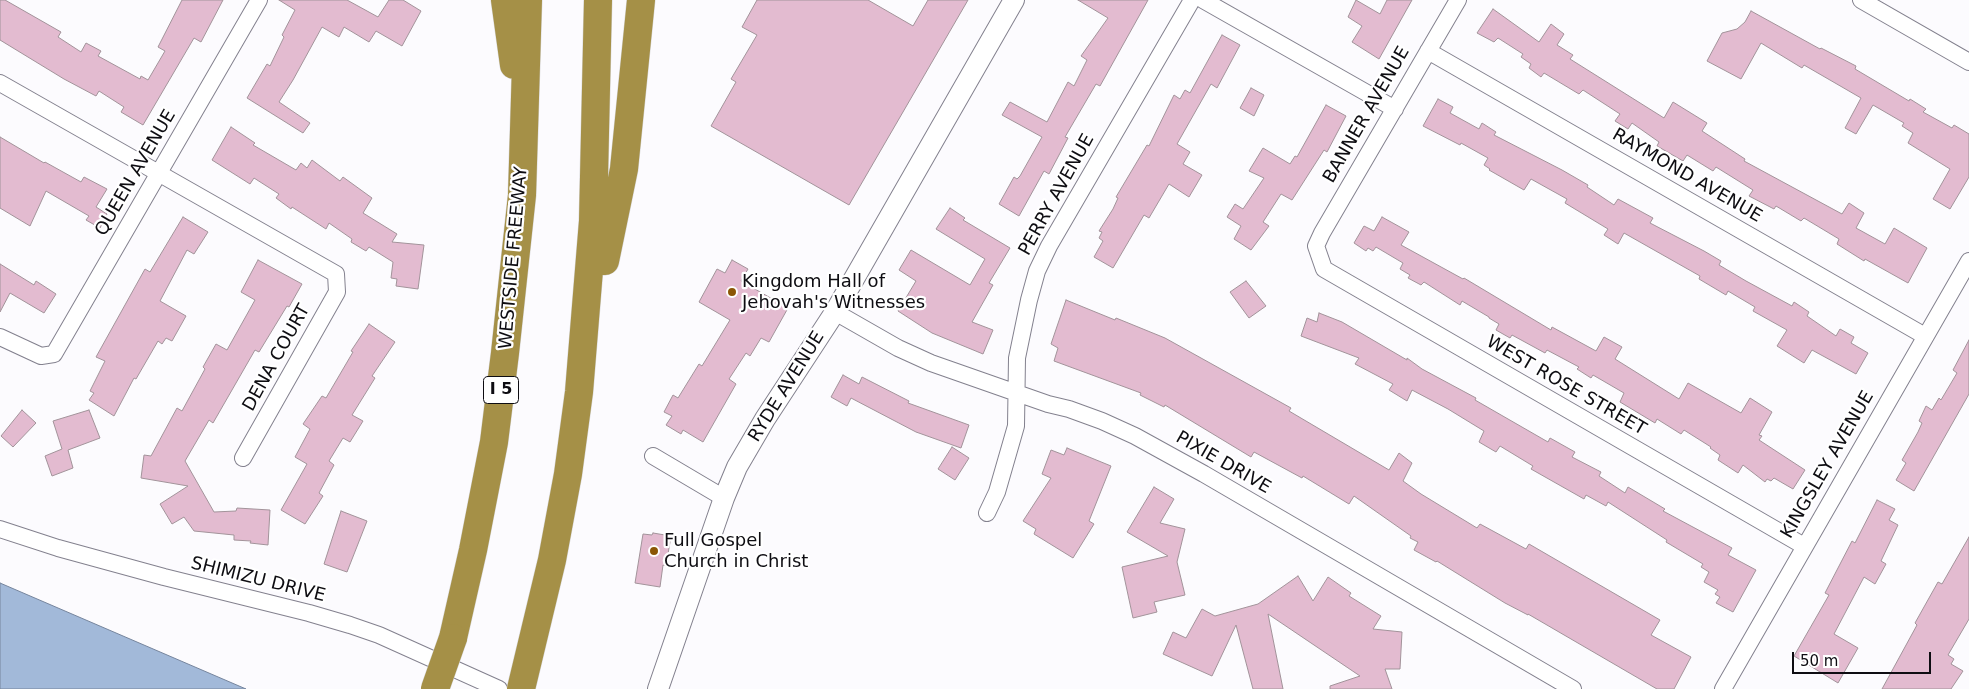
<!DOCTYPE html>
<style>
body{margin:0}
#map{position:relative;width:1969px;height:689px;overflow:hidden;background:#fcfbfe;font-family:"DejaVu Sans",sans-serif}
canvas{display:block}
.scale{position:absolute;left:1792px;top:652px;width:139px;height:22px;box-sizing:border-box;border:2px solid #0e0d12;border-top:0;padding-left:6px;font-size:15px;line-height:18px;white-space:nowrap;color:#0e0d12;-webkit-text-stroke:4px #fff;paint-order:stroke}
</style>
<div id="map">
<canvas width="1969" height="689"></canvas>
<div class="scale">50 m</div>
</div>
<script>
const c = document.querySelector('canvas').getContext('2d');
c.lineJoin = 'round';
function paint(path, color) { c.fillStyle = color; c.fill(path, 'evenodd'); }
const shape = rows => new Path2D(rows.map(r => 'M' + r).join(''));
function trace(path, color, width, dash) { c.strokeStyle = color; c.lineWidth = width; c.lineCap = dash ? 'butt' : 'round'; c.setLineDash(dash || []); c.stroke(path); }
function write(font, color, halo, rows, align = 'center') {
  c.font = font + ' "DejaVu Sans",sans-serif'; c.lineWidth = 4.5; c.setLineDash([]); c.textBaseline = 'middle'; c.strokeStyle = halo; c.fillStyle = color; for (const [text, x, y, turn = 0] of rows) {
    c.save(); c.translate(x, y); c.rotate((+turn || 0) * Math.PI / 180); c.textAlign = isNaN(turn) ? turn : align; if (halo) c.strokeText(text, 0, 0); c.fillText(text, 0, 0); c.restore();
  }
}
const water = shape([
 [0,583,246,689,0,689,0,583]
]);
paint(water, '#a2b9d9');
trace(water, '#76859d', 1);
const building = shape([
 [0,0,5,0,61,32,58,37,81,52,86,43,101,51,98,56,140,79,141,76,148,80,165,51,158,47,182,0,223,0,201,42,194,38,143,125,121,112,124,107,99,91,96,96,64,79,0,40,0,0],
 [279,0,347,0,378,17,389,0,403,0,421,11,402,46,376,31,369,42,344,27,339,37,322,27,293,80,279,102,310,123,303,133,247,98,267,64,270,66,284,37,282,35,295,10,279,0],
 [757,0,868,0,913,26,928,0,968,0,849,205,711,126,736,82,731,79,757,35,742,27,757,0],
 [1078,0,1148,0,1100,86,1096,84,1065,137,1068,138,1049,174,1044,171,1019,216,999,204,1014,177,1017,179,1020,176,1042,137,1002,115,1010,102,1047,122,1068,82,1074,86,1087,60,1081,56,1108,18,1078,0],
 [1356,0,1380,14,1387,0,1412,0,1379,59,1352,42,1362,26,1348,17,1356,0],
 [1493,9,1539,42,1551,24,1564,34,1557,45,1573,55,1570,59,1664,118,1673,102,1707,123,1702,131,1745,159,1744,161,1842,214,1849,203,1864,213,1856,228,1885,244,1894,228,1927,248,1908,283,1865,259,1864,261,1837,244,1839,239,1804,218,1801,221,1776,206,1774,209,1749,196,1753,190,1716,167,1713,171,1687,155,1683,161,1657,146,1659,142,1632,123,1628,129,1615,121,1620,114,1583,90,1579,94,1544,73,1541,77,1529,68,1531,64,1521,57,1523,54,1498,38,1494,42,1477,33,1493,9],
 [1751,11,1820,49,1821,48,1856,66,1855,69,1909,101,1910,99,1926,109,1923,112,1952,128,1954,125,1969,134,1969,177,1950,209,1933,199,1950,169,1908,143,1913,133,1902,126,1904,123,1873,105,1856,134,1845,128,1861,98,1804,65,1802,68,1761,43,1741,79,1707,61,1722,33,1737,29,1745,22,1751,11],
 [1222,35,1240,45,1217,88,1211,84,1177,144,1190,152,1183,164,1202,175,1189,197,1169,184,1149,218,1144,215,1113,268,1094,257,1103,241,1099,238,1102,232,1099,231,1113,209,1118,198,1116,197,1147,145,1149,146,1174,95,1180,99,1185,90,1190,93,1222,35],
 [1251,88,1264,95,1254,116,1240,108,1251,88],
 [1438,99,1453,107,1450,113,1479,129,1482,123,1496,132,1494,135,1562,170,1588,185,1587,187,1614,205,1618,199,1653,218,1650,223,1704,251,1721,261,1719,265,1746,281,1792,306,1794,302,1809,312,1807,316,1836,336,1840,329,1854,337,1851,343,1868,353,1856,374,1812,350,1804,363,1777,346,1787,330,1753,311,1755,307,1728,291,1726,295,1699,279,1700,276,1624,233,1618,244,1604,235,1608,229,1565,203,1567,199,1531,179,1524,190,1489,170,1490,169,1484,165,1488,158,1461,143,1460,145,1423,126,1438,99],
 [1326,105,1346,116,1327,152,1324,150,1292,200,1281,194,1263,222,1269,226,1251,250,1234,239,1241,226,1227,217,1235,204,1243,209,1264,178,1249,171,1263,148,1290,164,1295,156,1297,157,1326,105],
 [231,127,255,143,253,145,296,170,301,163,307,168,312,160,340,181,343,177,372,198,363,213,397,234,392,242,424,245,418,289,396,286,397,279,391,278,393,262,369,247,366,251,351,242,352,239,329,223,326,229,292,207,291,209,276,198,279,194,254,178,250,184,212,160,231,127],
 [0,137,44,163,45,162,81,182,84,177,107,189,96,207,107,214,100,228,86,220,89,216,46,191,30,226,0,208,0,137],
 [950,208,965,218,963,220,1010,248,989,283,993,285,972,322,993,330,983,354,932,333,898,311,916,281,899,270,911,250,970,285,985,259,936,229,950,208],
 [183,217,208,232,194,254,187,250,160,301,186,316,172,341,166,338,162,344,158,341,136,379,134,378,114,416,89,400,94,393,90,391,105,361,96,357,145,269,150,272,183,217],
 [1382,217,1409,232,1401,245,1463,279,1464,278,1551,330,1552,327,1596,351,1604,337,1622,347,1615,359,1679,399,1688,383,1741,413,1750,398,1772,412,1759,435,1762,436,1759,440,1805,470,1793,489,1774,478,1771,481,1767,479,1765,482,1743,465,1738,473,1718,460,1720,455,1710,448,1711,447,1684,430,1681,434,1657,419,1655,423,1620,402,1624,393,1593,375,1591,378,1577,369,1579,367,1547,350,1545,353,1512,335,1510,338,1496,330,1499,324,1489,318,1489,317,1462,301,1460,305,1424,282,1421,285,1408,278,1410,275,1400,269,1403,263,1376,247,1373,251,1368,248,1366,251,1354,243,1364,226,1374,231,1382,217],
 [258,260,302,284,289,307,287,306,259,352,255,350,213,423,209,420,185,461,214,512,236,511,237,508,270,510,268,545,250,543,251,541,234,540,234,535,194,531,184,517,172,524,160,504,188,486,141,478,144,455,151,456,177,408,182,411,205,369,203,367,216,344,227,350,255,300,241,292,258,260],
 [732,260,748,269,741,281,788,308,769,342,761,338,750,356,746,353,729,379,736,384,703,442,683,430,681,434,666,425,672,416,664,412,673,395,678,398,699,364,702,366,730,320,699,302,717,269,725,273,732,260],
 [0,264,34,285,36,281,56,294,44,313,10,293,0,312,0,264],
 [1246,281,1266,306,1249,318,1230,292,1246,281],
 [1066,300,1115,320,1116,318,1165,338,1291,408,1289,411,1389,470,1399,453,1412,463,1403,481,1421,494,1477,528,1480,524,1526,549,1529,544,1660,620,1651,635,1691,657,1674,689,1657,689,1528,614,1528,615,1505,603,1437,561,1436,562,1414,550,1418,542,1410,538,1411,536,1354,496,1349,504,1303,476,1302,478,1254,452,1251,457,1165,405,1164,407,1140,395,1141,393,1054,361,1058,348,1051,344,1066,300],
 [1319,313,1342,322,1407,360,1407,358,1422,369,1476,398,1475,400,1548,442,1550,438,1575,452,1572,457,1601,472,1599,476,1625,493,1628,487,1665,509,1663,511,1732,548,1728,555,1756,570,1733,612,1716,603,1720,597,1715,594,1718,590,1704,582,1709,572,1701,567,1703,564,1666,542,1667,540,1608,502,1606,506,1586,495,1584,499,1531,469,1533,466,1500,446,1496,452,1479,442,1484,431,1448,409,1412,390,1407,401,1389,390,1393,384,1355,364,1359,358,1301,336,1307,318,1317,322,1319,313],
 [369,324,395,342,372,376,375,378,352,415,363,421,350,442,343,438,329,461,334,465,319,493,323,496,305,524,281,510,307,464,295,457,310,429,303,424,322,396,326,398,353,352,351,351,369,324],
 [1969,340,1969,394,1914,491,1896,480,1906,463,1902,460,1918,432,1922,423,1919,421,1926,406,1932,410,1939,398,1941,400,1957,373,1953,370,1969,340],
 [843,375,859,384,862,377,909,401,908,403,969,425,961,448,916,432,851,398,847,406,831,397,843,375],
 [22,410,36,423,13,447,1,436,22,410],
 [89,410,100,438,68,450,73,468,52,476,45,456,62,449,53,421,89,410],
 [952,447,969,458,955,480,938,469,952,447],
 [1067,448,1111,466,1089,521,1094,524,1073,558,1034,534,1036,529,1023,521,1051,478,1042,474,1051,450,1064,455,1067,448],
 [1154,487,1174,499,1160,523,1185,529,1177,562,1185,595,1154,602,1157,612,1133,618,1122,567,1168,556,1127,532,1154,487],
 [1877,500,1895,509,1889,520,1898,525,1881,561,1886,564,1875,584,1864,577,1834,634,1858,648,1838,683,1794,656,1829,595,1825,593,1852,541,1855,543,1877,500],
 [341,511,367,521,347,572,324,564,341,511],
 [653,533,671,536,666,566,663,565,660,587,635,583,643,534,652,535,653,533],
 [1969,537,1969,619,1948,655,1954,659,1951,664,1963,671,1951,689,1882,689,1917,625,1915,623,1938,582,1942,584,1969,537],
 [1298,576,1313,601,1328,577,1351,593,1349,596,1381,616,1373,629,1402,632,1400,669,1385,669,1392,689,1330,689,1330,686,1360,676,1268,614,1283,689,1253,689,1236,625,1212,676,1163,654,1173,632,1186,638,1202,609,1215,616,1258,604,1298,576]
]);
paint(building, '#e3bbd0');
trace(building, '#a2939a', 1);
const minor = shape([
 [1203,0,1395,109],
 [1458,0,1322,233,1316,246,1324,269,1804,546],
 [1861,0,1969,62],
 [1428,51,1925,336],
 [0,83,336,274,337,292,243,458],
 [835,312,898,348,931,363,1048,404,1069,409,1102,421,1135,436,1204,474,1573,689],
 [0,337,41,356,54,354,259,0],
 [653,456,724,498],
 [987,513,997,492,1016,426,1017,358,1029,300,1037,271,1049,246,1192,0],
 [0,529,58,548,164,577,309,613,350,625,379,635,499,689],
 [1723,689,1969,261]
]);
const tertiary = shape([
 [658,689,724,498,737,467,765,419,835,312,1014,0]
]);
const motorway = shape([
 [505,0,514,65],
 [605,261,624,169,641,0],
 [453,638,473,550,494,442,505,353,522,195,528,0],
 [521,689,552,560,568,474,579,392,593,221,598,0]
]);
trace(minor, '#83818e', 18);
trace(tertiary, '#83818e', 22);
trace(motorway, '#d8d8d9', 29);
trace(minor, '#fff', 16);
trace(tertiary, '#fff', 20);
trace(motorway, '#a59047', 28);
const motorwayBridge = shape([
 [435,689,453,638]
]);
trace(motorwayBridge, '#d8d8d9', 29, []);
trace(motorwayBridge, '#a59047', 28);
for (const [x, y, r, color] of [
 [732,292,5,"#8b5605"],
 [654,551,5,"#8b5605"]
]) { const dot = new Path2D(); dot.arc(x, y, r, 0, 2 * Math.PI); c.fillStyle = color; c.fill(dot); trace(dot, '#fff', 2); }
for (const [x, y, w] of [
 [501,390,35]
]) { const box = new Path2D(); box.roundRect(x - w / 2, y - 13.5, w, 27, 4); c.fillStyle = '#fff'; c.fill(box); trace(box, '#0e0d12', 1); }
write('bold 16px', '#0e0d12', null, [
 ["I 5",501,390]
]);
write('18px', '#0e0d12', '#fff', [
 ["BANNER AVENUE",1367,115,-60],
 ["QUEEN AVENUE",136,173,-60],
 ["RAYMOND AVENUE",1687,176,30],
 ["PERRY AVENUE",1057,195,-61],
 ["WESTSIDE FREEWAY",514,258,-85],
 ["DENA COURT",277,358,-61],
 ["WEST ROSE STREET",1566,386,30],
 ["RYDE AVENUE",787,387,-58],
 ["PIXIE DRIVE",1223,463,30],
 ["KINGSLEY AVENUE",1828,465,-60],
 ["SHIMIZU DRIVE",258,580,14]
]);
write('18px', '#0e0d12', '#fff', [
 ["Kingdom Hall of",742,282],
 ["Jehovah's Witnesses",742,303],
 ["Full Gospel",664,541],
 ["Church in Christ",664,562]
], 'left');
</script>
